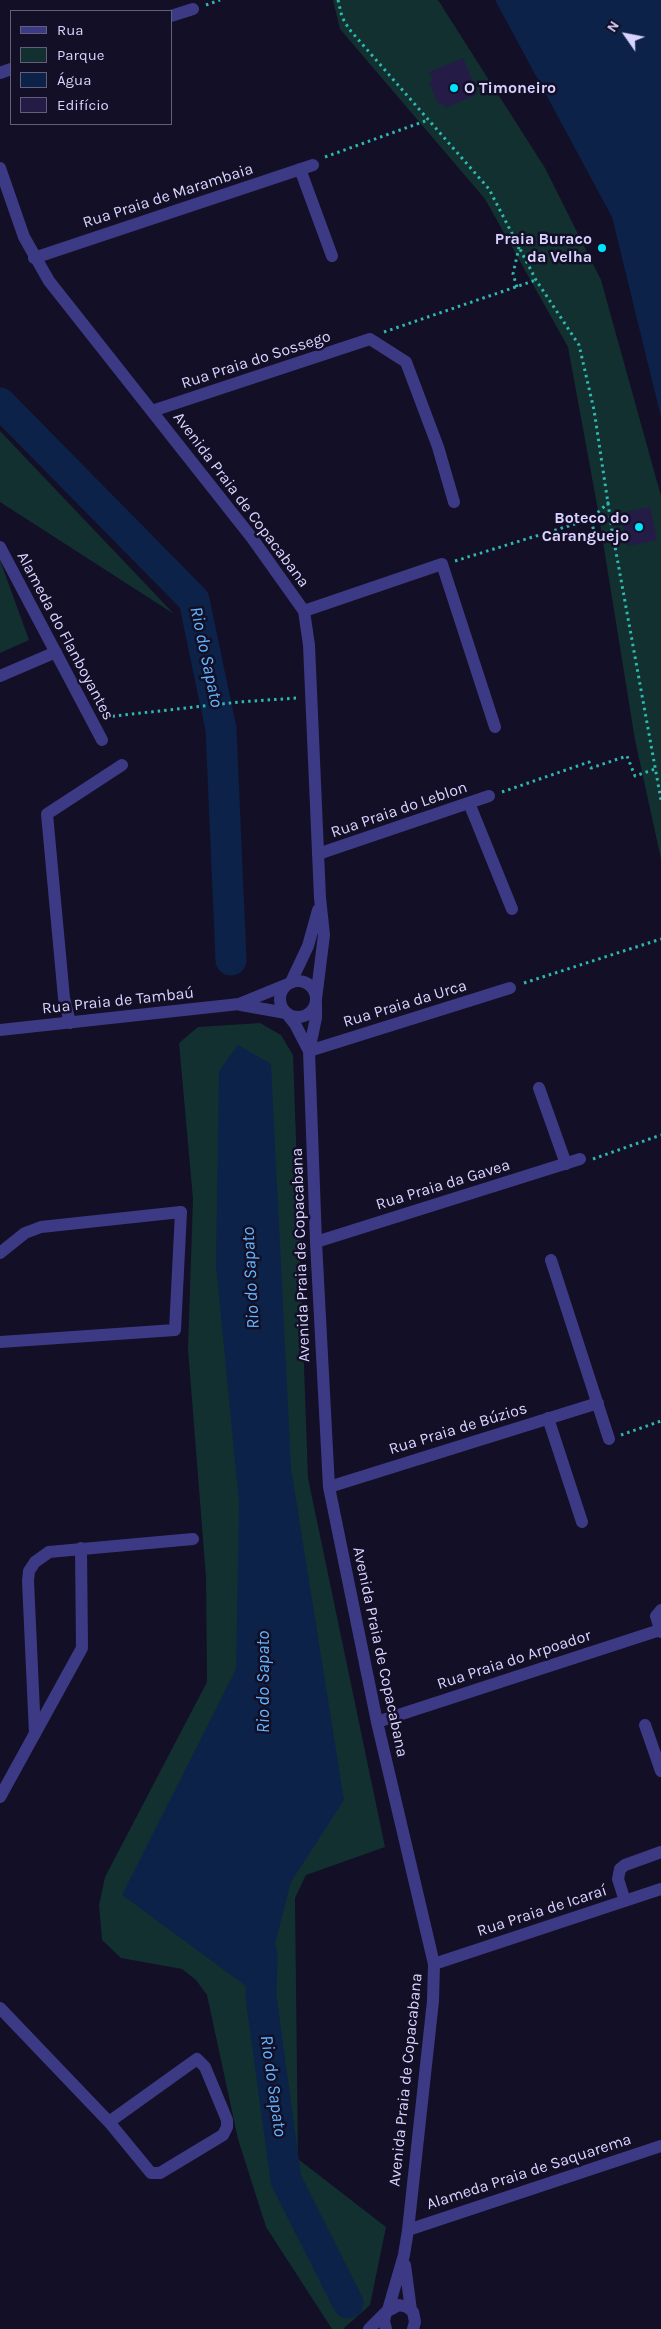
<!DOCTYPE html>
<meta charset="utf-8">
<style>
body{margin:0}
#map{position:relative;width:661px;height:2329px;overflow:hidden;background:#130f26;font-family:Karla,sans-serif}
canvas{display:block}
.legend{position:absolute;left:10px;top:10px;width:162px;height:115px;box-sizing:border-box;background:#130f26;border:1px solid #625e7d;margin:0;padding:6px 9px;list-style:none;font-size:15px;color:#d9d4ff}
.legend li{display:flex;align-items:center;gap:10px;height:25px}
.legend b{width:25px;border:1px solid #625e7d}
.north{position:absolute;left:601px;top:10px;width:50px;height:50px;-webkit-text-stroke:4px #130f26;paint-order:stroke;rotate:303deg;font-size:14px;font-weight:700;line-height:20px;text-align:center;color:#d9d4ff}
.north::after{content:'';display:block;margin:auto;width:18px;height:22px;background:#d9d4ff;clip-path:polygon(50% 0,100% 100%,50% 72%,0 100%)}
</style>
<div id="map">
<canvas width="661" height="2329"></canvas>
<ul class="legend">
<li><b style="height:6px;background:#3d3a85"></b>Rua</li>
<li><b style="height:14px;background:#12302f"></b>Parque</li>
<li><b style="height:14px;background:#0c2248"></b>Água</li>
<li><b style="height:14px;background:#241b47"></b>Edifício</li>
</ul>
<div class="north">N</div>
</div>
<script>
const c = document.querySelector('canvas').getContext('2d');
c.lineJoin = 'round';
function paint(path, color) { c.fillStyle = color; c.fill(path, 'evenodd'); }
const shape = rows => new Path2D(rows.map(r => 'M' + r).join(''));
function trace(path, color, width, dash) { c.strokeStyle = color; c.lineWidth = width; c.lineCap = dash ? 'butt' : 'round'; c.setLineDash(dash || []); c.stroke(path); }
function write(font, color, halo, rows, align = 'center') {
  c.font = font + ' Karla,sans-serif'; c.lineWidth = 5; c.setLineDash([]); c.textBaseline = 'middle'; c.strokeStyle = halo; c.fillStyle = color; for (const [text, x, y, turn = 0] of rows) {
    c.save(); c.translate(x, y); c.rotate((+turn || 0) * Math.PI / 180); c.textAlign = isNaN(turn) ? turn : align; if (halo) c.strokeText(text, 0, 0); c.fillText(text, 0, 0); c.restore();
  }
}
paint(shape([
 [333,0,438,0,545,168,601,280,661,496,661,859,635,740,597,505,568,347,485,199,340,29],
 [0,431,174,614,0,502],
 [0,560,29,640,0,653],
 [260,1023,281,1035,293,1055,308,1478,385,1847,306,1875,295,1898,298,2159,386,2227,370,2305,343,2329,332,2329,266,2227,238,2139,207,1995,196,1980,182,1969,121,1958,102,1940,99,1905,105,1877,207,1682,206,1577,188,1349,193,1199,179,1043,198,1027]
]), '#12302f');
paint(shape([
 [495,0,661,0,661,417,612,217],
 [238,1045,271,1064,291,1468,344,1800,291,1882,261,1997,122,1895,236,1669,239,1503,216,1265,219,1071]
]), '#0c2248');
trace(shape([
 [0,403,194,600,221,729,231,960],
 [262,1953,261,1997,286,2180,348,2303]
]), '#0c2248', 31);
paint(shape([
 [463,58,478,94,445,108,442,103,438,104,429,82,433,80,429,72],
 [650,507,657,540,627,546,621,513]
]), '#241b47');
trace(shape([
 [338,0,342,17,349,29,489,189,536,280,579,345,594,410,612,530,661,800],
 [206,5,220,0],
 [325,157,428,120],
 [517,287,513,274,519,247],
 [384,332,536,280],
 [609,502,591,519,595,536,612,530],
 [455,561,591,519],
 [106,717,239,702,297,698],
 [502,792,589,762,591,768,627,756,635,776,655,769],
 [524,983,661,939],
 [593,1159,661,1135],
 [621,1435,661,1421]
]), '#2fb8b0', 3, [2.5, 4]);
trace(shape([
 [171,16,193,9],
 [0,73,11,69],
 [0,168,24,237,49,281,252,538,304,611,309,645,320,898,324,935,316,999],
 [300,169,332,256],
 [34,258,313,165],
 [152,411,370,339,406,362,438,447,454,502],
 [0,547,102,740],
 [304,611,442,564,495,727],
 [0,676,56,652],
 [469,803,512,909],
 [318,854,489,796],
 '280 999a18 18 0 1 1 36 0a18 18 0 1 1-36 0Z',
 [291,982,308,946,318,910],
 [316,1002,316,1018,309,1051,316,1242,329,1487,377,1722,434,1964,433,2001,408,2230,404,2255,388,2310],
 [241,1005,286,1013],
 [287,1014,295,1024,309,1051],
 [70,1023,64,998,47,814,122,765],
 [0,1030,239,1004,288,984],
 [309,1051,510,988],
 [539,1088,566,1164],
 [316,1242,580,1159],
 [0,1253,25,1233,41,1227,181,1212,175,1330,0,1342],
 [551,1260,609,1439],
 [548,1418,582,1522],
 [329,1487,598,1403],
 [661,1610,656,1616,661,1632],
 [377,1722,660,1630],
 [645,1725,661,1771],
 [35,1734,28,1581,29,1571,35,1562,49,1552,193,1539],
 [0,1797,82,1648,81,1548],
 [625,1901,618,1879,620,1869,625,1865,661,1852],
 [434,1964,661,1889],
 [0,2008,109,2122,151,2173,160,2173,223,2135,227,2127,227,2120,205,2067,197,2059,109,2122],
 [408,2230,661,2146],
 [405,2265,411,2310],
 [369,2329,386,2312],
 [386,2329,384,2321,386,2312,399,2305,407,2307,413,2312,415,2322,413,2329]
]), '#3d3a85', 12);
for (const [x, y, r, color] of [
 [454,88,5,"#00e5ff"],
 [602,248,5,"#00e5ff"],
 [639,527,5,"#00e5ff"]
]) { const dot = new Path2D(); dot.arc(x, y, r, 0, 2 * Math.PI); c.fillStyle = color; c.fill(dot); trace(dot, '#130f26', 2); }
write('bold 16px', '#d9d4ff', '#130f26', [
 ["O Timoneiro",464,88,"left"],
 ["Praia Buraco",592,239],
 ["da Velha",592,257],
 ["Boteco do",629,518],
 ["Caranguejo",629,536]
], 'right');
write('16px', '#d9d4ff', '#130f26', [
 ["Rua Praia de Marambaia",168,196,-18],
 ["Rua Praia do Sossego",256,360,-18],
 ["Avenida Praia de Copacabana",241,500,53],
 ["Alameda do Flanboyantes",65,636,62],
 ["Rua Praia do Leblon",399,810,-19],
 ["Rua Praia de Tambaú",118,1001,-6],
 ["Rua Praia da Urca",405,1004,-17],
 ["Rua Praia da Gavea",443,1185,-17],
 ["Avenida Praia de Copacabana",301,1255,-92],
 ["Rua Praia de Búzios",458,1429,-17],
 ["Avenida Praia de Copacabana",380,1652,78],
 ["Rua Praia do Arpoador",514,1660,-18],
 ["Rua Praia de Icaraí",542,1911,-18],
 ["Avenida Praia de Copacabana",406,2080,-84],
 ["Alameda Praia de Saquarema",529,2172,-18]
]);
write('italic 18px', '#62b6ff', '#130f26', [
 ["Rio do Sapato",206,657,78],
 ["Rio do Sapato",251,1278,-93],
 ["Rio do Sapato",264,1682,-90],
 ["Rio do Sapato",273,2086,82]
]);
</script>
